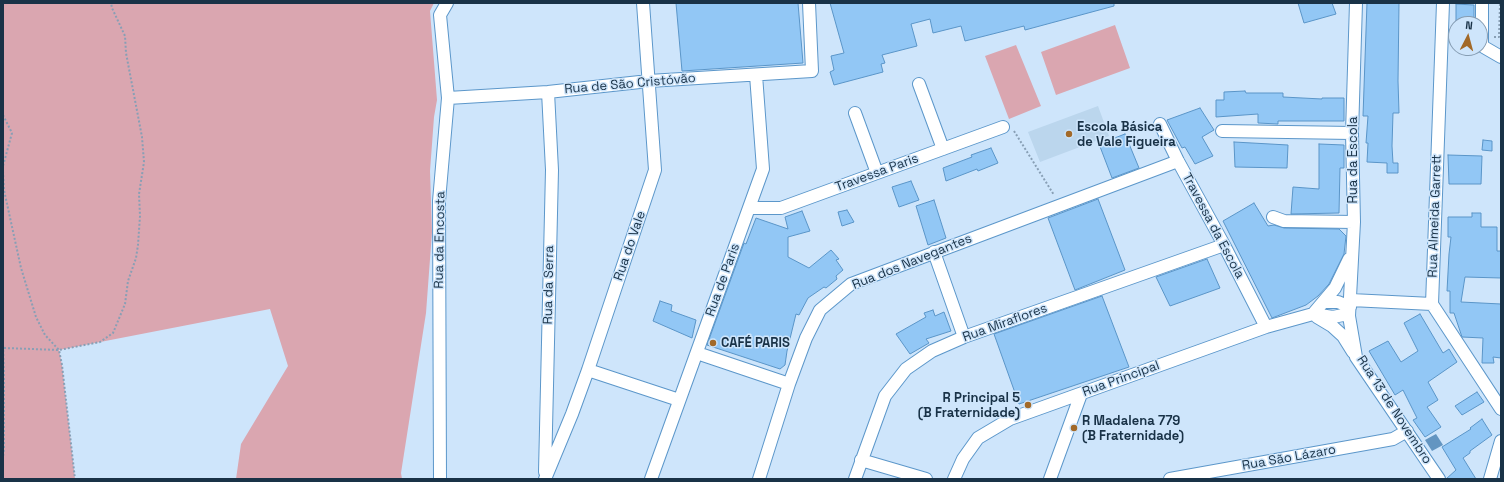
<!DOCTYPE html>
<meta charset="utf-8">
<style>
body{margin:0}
#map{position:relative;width:1504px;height:482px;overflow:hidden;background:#cee5fb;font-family:"Space Grotesk",sans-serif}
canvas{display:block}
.frame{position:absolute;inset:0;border:4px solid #193247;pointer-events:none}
.north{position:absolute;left:1448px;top:16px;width:40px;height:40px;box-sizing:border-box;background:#cee5fb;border:1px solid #869db3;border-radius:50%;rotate:6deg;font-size:11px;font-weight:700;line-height:16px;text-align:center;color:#193247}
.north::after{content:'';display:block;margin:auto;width:14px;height:18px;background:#a26928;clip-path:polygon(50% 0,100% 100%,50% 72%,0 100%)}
</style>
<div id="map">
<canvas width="1504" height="482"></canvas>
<div class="frame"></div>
<div class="north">N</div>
</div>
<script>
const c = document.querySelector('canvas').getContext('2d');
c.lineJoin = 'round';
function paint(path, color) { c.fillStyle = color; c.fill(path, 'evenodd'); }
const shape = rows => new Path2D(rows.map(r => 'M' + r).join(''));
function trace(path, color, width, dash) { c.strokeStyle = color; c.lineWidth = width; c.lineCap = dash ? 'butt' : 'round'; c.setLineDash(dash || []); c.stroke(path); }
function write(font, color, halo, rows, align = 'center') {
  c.font = font + ' "Space Grotesk",sans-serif'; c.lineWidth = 3; c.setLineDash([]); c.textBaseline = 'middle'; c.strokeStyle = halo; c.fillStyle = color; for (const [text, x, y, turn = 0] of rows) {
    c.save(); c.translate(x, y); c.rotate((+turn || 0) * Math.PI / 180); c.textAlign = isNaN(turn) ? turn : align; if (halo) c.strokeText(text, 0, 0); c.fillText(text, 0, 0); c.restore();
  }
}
paint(shape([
 [1098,106,1109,136,1040,162,1028,132]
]), '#bbd6ed');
paint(shape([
 [3,3,434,3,430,11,437,100,434,117,430,171,432,232,426,313,401,473,402,479,236,479,241,444,288,366,270,309,59,350,62,365,75,479,3,479],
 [1115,25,1130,68,1056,95,1041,52],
 [1016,45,1041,106,1009,119,985,56]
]), '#daa6b0');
paint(shape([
 [1436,434,1443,445,1432,451,1425,440]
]), '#6395c1');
const building = shape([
 [676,3,798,3,803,63,682,71,676,3],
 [830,3,1114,3,1114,6,1025,30,1024,26,965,41,961,26,933,33,930,19,911,24,917,46,882,55,885,63,881,64,883,72,834,85,830,72,834,70,831,56,844,53,830,3],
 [1298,3,1332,3,1336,14,1304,23,1298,3],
 [1367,3,1399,3,1398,81,1399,113,1393,113,1392,146,1393,163,1398,163,1398,173,1387,173,1387,163,1367,162,1368,143,1366,143,1368,116,1363,116,1367,3],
 [1456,4,1474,5,1474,23,1456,22,1456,4],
 [1245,91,1246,93,1283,93,1283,97,1322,99,1322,98,1344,98,1344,121,1278,121,1278,124,1258,123,1258,114,1216,117,1216,100,1224,100,1224,92,1245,91],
 [1200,108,1214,130,1202,137,1213,156,1195,164,1185,147,1182,148,1167,120,1200,108],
 [1125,134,1139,168,1112,178,1099,144,1125,134],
 [1483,140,1492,141,1492,151,1482,150,1483,140],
 [1234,142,1288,145,1287,168,1235,167,1234,142],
 [1319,144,1344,145,1344,168,1340,168,1339,213,1291,214,1293,187,1319,189,1319,144],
 [991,148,998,163,978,171,977,169,946,181,943,168,972,157,971,155,991,148],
 [1448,155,1482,156,1481,184,1449,184,1448,155],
 [911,181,919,200,899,207,892,187,911,181],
 [1098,199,1125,270,1075,290,1048,218,1098,199],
 [934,200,946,238,928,245,916,206,934,200],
 [1254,203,1268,226,1274,225,1284,228,1339,229,1346,236,1344,254,1329,284,1318,296,1306,305,1272,318,1223,221,1254,203],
 [847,210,854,222,842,226,838,212,847,210],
 [802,211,810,231,788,237,788,257,809,268,831,250,839,259,836,260,843,270,836,276,837,279,826,288,824,287,808,298,799,315,796,314,787,351,785,365,780,369,707,345,744,243,746,244,756,218,788,229,785,217,802,211],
 [1472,213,1481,213,1481,227,1497,227,1497,251,1501,251,1501,278,1465,277,1461,302,1501,304,1501,358,1493,357,1494,363,1482,363,1483,338,1462,337,1454,313,1450,313,1450,291,1447,291,1449,254,1451,237,1448,237,1448,217,1472,217,1472,213],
 [1207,259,1220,288,1170,306,1156,277,1207,259],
 [1102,296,1129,367,1019,404,994,334,1102,296],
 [660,301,672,305,671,311,696,320,692,338,653,321,660,301],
 [933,310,935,316,944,312,951,331,926,339,929,343,910,354,896,334,926,317,924,313,933,310],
 [1420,314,1443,353,1449,349,1457,362,1428,382,1438,400,1427,407,1441,427,1425,437,1413,420,1417,418,1403,390,1395,395,1369,351,1388,341,1401,362,1418,351,1404,323,1420,314],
 [1477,392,1484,402,1462,415,1455,406,1477,392],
 [1482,419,1492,435,1470,451,1470,453,1463,458,1476,479,1446,479,1456,470,1442,447,1471,429,1470,428,1482,419]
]);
paint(building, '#92c7f5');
trace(building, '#5a95c8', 1);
const minor = shape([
 [1356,3,1352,133,1354,222,1349,316,1356,357,1439,479],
 [1443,3,1432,304,1501,409],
 [1482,3,1482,46,1501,57],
 [919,84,943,149],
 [448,98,548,92,649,81,812,71,809,3],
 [855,113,877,173],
 [1160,124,1178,161,1224,245,1266,327],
 [1222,131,1352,133],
 [750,208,781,208,1003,127],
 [1273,217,1284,221,1354,222],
 [934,252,964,337],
 [1351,300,1432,304],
 [1324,302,1338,302,1350,307],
 [1313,314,1335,288,1349,259],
 [1317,317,1332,326,1343,336,1353,352],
 [697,353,789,384],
 [588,370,679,400],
 [861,460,926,479],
 [545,472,552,170,548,92],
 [440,479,439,201,448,98,440,15,447,3],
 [545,479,572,414,588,370,655,170,643,3],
 [651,479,763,169,756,75],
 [759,479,789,384,806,338,820,310,851,284,1178,161],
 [855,479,885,396,906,369,932,351,964,337,1224,245],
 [954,479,963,459,978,438,1010,419,1266,327,1313,314,1333,317,1343,315,1350,307],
 [1050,479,1081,394],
 [1170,479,1393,439,1407,431],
 [1490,479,1501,441]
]);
trace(minor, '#5c97ca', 14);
trace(shape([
 [1494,37,1499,37,1500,3],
 [3,115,12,133,3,166],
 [1014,131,1054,195],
 [3,171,4,190,21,268,36,317,45,335,59,350,62,365,75,479],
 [3,342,4,377,4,448,3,458],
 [4,348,59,350,100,342,113,333,125,304,128,281,136,258,138,245,140,216,139,194,144,162,142,137,126,53,125,36,112,8,111,3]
]), '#889fb5', 2, [2, 2]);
trace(minor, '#fff', 12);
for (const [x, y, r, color] of [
 [1069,134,4,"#a26928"],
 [713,343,4,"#a26928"],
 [1028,405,4,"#a26928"],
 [1074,428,4,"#a26928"]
]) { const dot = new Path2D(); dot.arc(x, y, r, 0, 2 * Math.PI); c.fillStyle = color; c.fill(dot); trace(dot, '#cee5fb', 1.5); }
write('13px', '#193247', '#cee5fb', [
 ["Rua de São Cristóvão",630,84,-5],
 ["Rua da Escola",1353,160,-90],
 ["Travessa Paris",877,173,-20],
 ["Rua Almeida Garrett",1435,216,-88],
 ["Travessa da Escola",1213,226,62],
 ["Rua da Encosta",440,240,-89],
 ["Rua do Vale",630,246,-71],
 ["Rua dos Navegantes",912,262,-22],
 ["Rua de Paris",723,280,-70],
 ["Rua da Serra",549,285,-89],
 ["Rua Miraflores",1005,323,-20],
 ["Rua Principal",1121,379,-20],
 ["Rua 13 de Novembro",1394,410,57],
 ["Rua São Lázaro",1289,458,-10]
]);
write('bold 13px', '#193247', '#cee5fb', [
 ["Escola Básica",1077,127],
 ["de Vale Figueira",1077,142],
 ["CAFÉ PARIS",721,343],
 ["R Principal 5",1020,398,"right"],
 ["(B Fraternidade)",1020,413,"right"],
 ["R Madalena 779",1082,421],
 ["(B Fraternidade)",1082,436]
], 'left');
</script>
